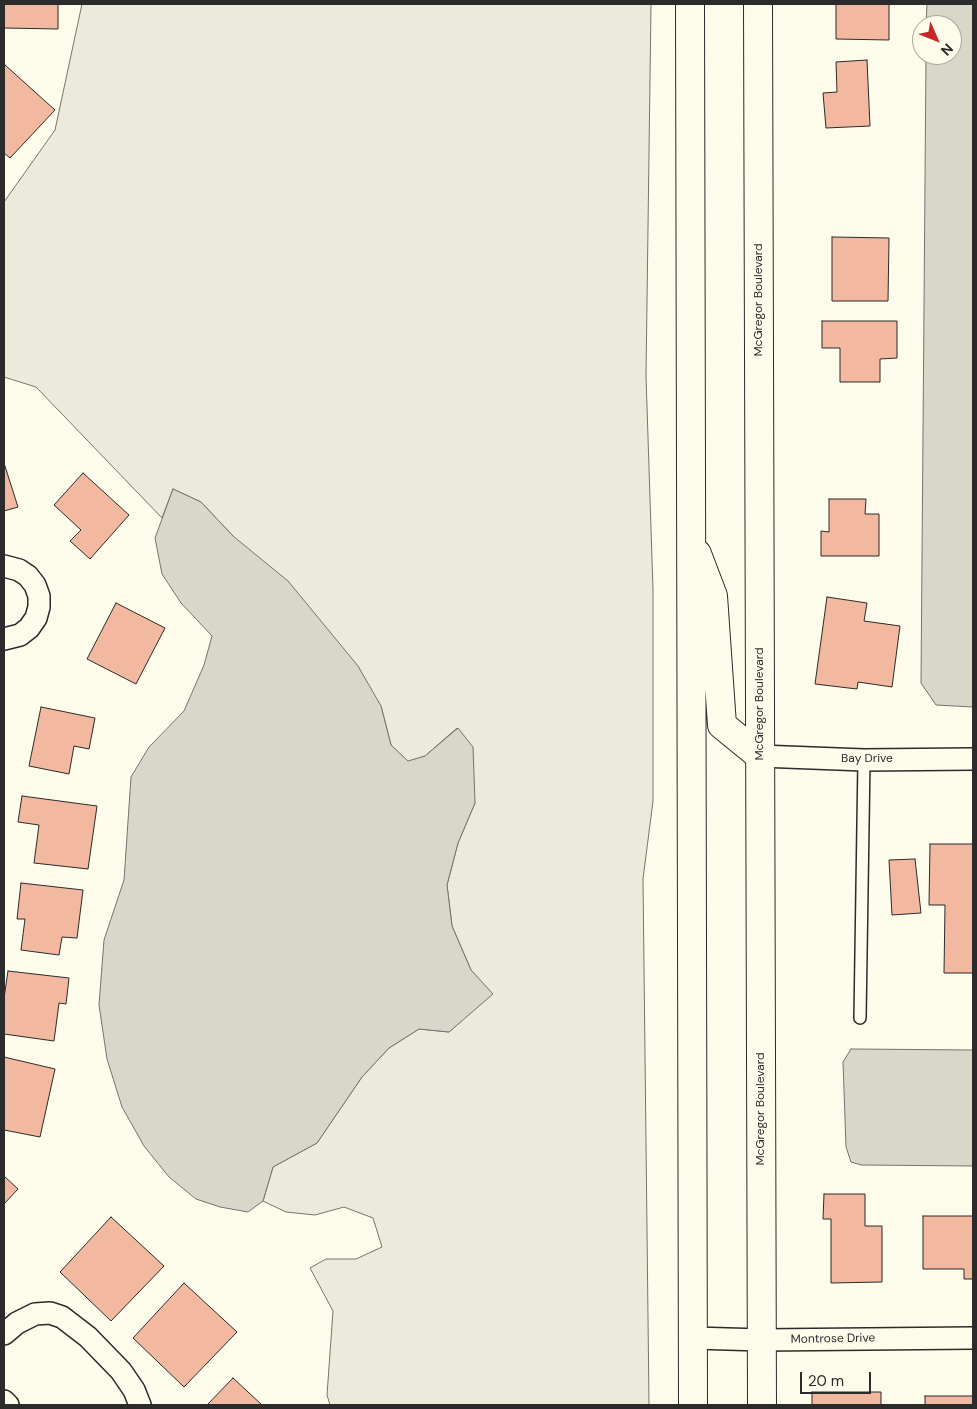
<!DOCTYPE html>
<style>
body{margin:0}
#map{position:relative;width:977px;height:1409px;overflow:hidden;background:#fdfbea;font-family:"DM Sans",sans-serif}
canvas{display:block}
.frame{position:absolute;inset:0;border:5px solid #2b2b2b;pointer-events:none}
.north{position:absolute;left:912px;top:15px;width:50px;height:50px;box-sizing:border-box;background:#fdfbea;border:1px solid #a9a89e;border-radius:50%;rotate:134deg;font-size:14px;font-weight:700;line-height:20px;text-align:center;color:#2b2b2b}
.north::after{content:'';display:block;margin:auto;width:18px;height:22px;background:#c62828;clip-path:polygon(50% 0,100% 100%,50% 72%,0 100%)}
.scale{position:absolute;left:800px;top:1372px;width:71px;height:22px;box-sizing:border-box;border:2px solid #2b2b2b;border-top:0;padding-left:6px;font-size:15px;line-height:18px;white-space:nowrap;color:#2b2b2b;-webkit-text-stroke:4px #fdfbea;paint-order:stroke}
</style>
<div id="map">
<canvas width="977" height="1409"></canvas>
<div class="frame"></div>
<div class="north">N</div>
<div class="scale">20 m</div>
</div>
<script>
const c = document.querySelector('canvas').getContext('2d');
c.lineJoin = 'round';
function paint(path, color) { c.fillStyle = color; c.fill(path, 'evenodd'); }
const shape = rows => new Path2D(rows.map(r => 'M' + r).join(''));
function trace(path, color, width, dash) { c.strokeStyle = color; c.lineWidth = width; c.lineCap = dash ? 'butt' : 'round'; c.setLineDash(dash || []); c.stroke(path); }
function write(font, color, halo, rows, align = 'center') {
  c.font = font + ' "DM Sans",sans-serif'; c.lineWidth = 4; c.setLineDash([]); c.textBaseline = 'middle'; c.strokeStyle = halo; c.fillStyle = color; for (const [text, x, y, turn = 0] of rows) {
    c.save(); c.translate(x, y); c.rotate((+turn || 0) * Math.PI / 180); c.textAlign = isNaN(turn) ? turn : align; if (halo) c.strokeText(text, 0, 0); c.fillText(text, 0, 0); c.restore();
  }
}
const green = shape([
 [82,4,651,4,646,376,653,590,653,801,643,879,649,1405,330,1405,327,1395,333,1311,310,1268,326,1259,356,1259,382,1247,373,1218,344,1207,315,1215,286,1212,263,1201,273,1167,317,1143,362,1077,389,1048,419,1029,449,1032,492,994,471,970,452,926,447,885,458,843,475,803,457,728,425,756,408,762,391,745,381,706,233,536,201,502,173,489,162,518,36,387,4,377,4,202,55,130,82,4]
]);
paint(green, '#ecebdb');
trace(green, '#74746e', 1);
const water = shape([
 [927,4,973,4,973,707,936,705,921,683,926,55,952,55,952,25,926,25,927,4],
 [173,489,201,502,233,536,288,581,358,666,381,706,391,745,408,761,425,756,458,728,473,747,475,803,458,843,447,885,452,926,471,970,493,994,449,1032,419,1029,389,1048,362,1077,317,1143,273,1167,263,1201,248,1212,220,1207,196,1199,169,1177,144,1146,122,1107,107,1059,99,1005,104,940,124,880,131,777,149,747,184,711,204,665,212,636,181,603,162,574,155,538,173,489],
 [851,1049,973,1050,973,1166,861,1165,851,1162,846,1147,843,1062,851,1049]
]);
paint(water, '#d8d7c9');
trace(water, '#74746e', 1);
const building = shape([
 [4,4,58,4,58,29,4,28,4,4],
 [836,4,889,4,889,40,836,39,836,4],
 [867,60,870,126,826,128,823,93,837,92,836,62,867,60],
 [5,65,55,110,10,158,4,153,4,67,5,65],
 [832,237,889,238,888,301,832,301,832,237],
 [822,321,897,321,897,358,880,359,880,382,840,382,840,348,822,348,822,321],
 [4,463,18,507,4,511,4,463],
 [83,473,129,515,90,559,70,541,81,530,54,505,83,473],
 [829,499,866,499,865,514,879,514,879,556,821,556,821,531,829,532,829,499],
 [827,597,867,603,864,621,900,626,892,687,858,682,857,689,815,684,827,597],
 [116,603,165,628,136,684,87,659,116,603],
 [41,707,95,718,89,749,74,746,69,774,29,766,41,707],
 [22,796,97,806,88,869,34,863,39,825,18,822,22,796],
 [930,844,973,844,973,973,944,973,945,905,929,905,930,844],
 [915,859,921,913,892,915,889,860,915,859],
 [21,883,83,890,77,938,62,937,59,955,21,950,25,919,17,919,21,883],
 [8,971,69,978,66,1004,59,1003,54,1041,4,1034,4,998,8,971],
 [4,1057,55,1069,40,1137,4,1130,4,1057],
 [4,1176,18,1189,4,1204,4,1176],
 [824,1194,865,1194,865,1226,882,1226,882,1282,831,1283,831,1219,823,1219,824,1194],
 [923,1216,973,1216,973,1279,964,1279,964,1269,923,1269,923,1216],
 [111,1217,164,1266,111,1321,60,1272,111,1217],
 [184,1283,237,1332,184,1387,133,1338,184,1283],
 [233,1378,262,1405,207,1405,233,1378],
 [812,1392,881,1392,881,1405,812,1405,812,1392],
 [925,1396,973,1396,973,1405,925,1405,925,1396]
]);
paint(building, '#f2b8a0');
trace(building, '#2b2b2b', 1);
const service = shape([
 [860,1018,864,760]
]);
const minor = shape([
 [4,566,19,570,28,576,35,585,39,596,39,607,36,618,29,628,20,635,4,639],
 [760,756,864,760,973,759],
 [4,1334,17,1323,35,1314,50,1313,62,1317,88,1337,121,1371,134,1390,140,1405],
 [693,1338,762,1340,973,1338],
 [4,1401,8,1405]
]);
const secondary = shape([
 [690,4,693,1405],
 [758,4,762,1405],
 [697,554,713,596,722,725,760,756]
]);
trace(service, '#2b2b2b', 14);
trace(minor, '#2b2b2b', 24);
trace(secondary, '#2b2b2b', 30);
trace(service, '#fdfbea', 11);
trace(minor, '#fdfbea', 21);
trace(secondary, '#fdfbea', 28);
write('12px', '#2b2b2b', '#fdfbea', [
 ["McGregor Boulevard",759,300,-90],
 ["McGregor Boulevard",760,704,-90],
 ["Bay Drive",867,759],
 ["McGregor Boulevard",761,1109,-90],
 ["Montrose Drive",833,1339,-1]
]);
</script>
